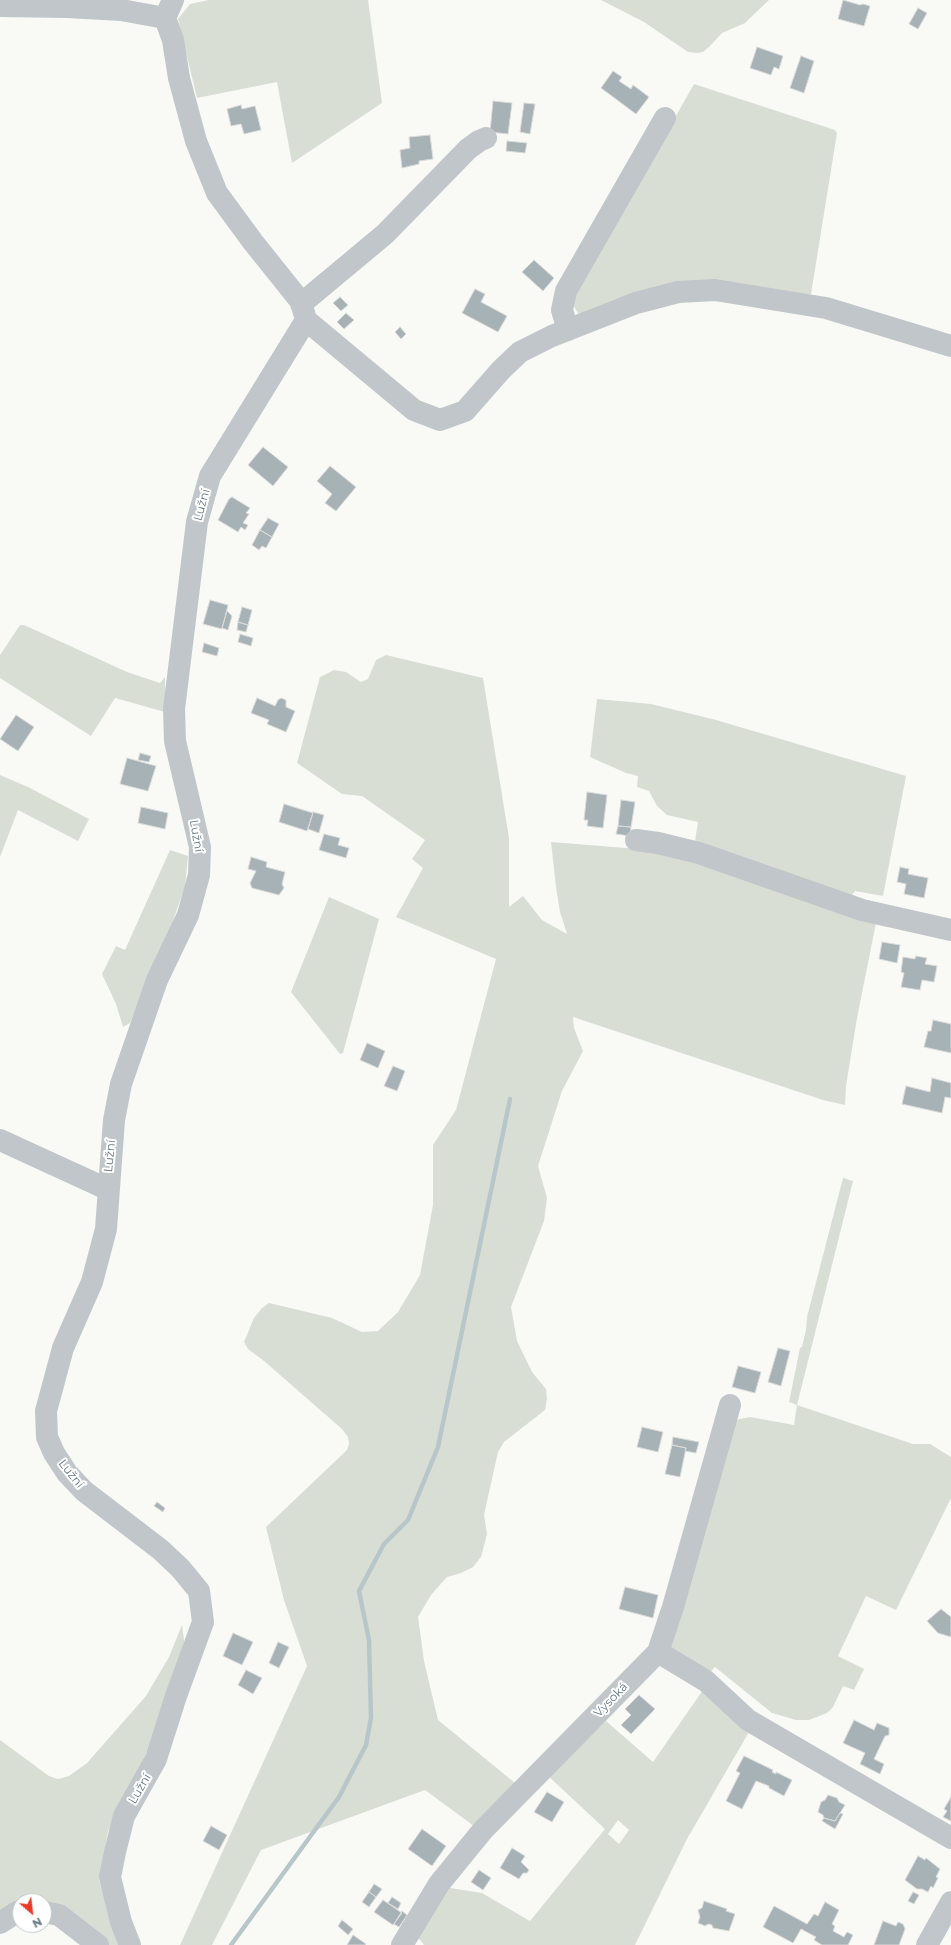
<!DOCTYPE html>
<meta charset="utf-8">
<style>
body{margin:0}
#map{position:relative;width:951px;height:1945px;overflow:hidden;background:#f9f9f6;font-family:Montserrat,sans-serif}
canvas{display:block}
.north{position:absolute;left:12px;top:1893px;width:40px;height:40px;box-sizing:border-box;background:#fff;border:1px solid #c1c9cd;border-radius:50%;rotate:152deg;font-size:11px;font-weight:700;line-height:16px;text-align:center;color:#637983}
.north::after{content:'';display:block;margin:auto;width:14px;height:18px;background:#eb3a25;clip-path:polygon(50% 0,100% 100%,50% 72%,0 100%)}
</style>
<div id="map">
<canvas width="951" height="1945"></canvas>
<div class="north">N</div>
</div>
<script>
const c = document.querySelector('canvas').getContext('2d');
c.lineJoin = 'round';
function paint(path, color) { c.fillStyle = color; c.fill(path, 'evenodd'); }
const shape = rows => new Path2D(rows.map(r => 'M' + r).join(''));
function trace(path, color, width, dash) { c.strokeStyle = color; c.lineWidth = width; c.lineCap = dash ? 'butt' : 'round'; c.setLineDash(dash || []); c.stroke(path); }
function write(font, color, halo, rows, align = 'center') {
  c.font = font + ' Montserrat,sans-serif'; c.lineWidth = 4; c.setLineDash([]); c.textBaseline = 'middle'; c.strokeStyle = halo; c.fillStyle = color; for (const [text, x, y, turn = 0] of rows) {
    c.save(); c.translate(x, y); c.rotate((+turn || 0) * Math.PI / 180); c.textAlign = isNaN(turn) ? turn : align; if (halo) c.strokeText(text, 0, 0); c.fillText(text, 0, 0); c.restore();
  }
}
paint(shape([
 [209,0,368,0,382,103,292,163,277,82,197,98,178,19,190,4],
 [601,0,769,0,745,23,722,33,710,46,703,52,698,53,688,52,644,22],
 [694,84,835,130,837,133,811,294,805,295,704,281,580,317,571,301],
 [20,625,24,625,127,672,160,683,165,677,165,712,115,698,91,736,0,678,0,655],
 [386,655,483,678,509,838,509,907,523,896,542,920,567,934,560,912,556,887,551,842,663,851,877,918,857,1018,846,1086,845,1105,823,1100,573,1017,574,1028,583,1051,562,1091,538,1166,547,1198,544,1221,511,1307,517,1341,532,1372,546,1389,547,1399,545,1410,504,1442,498,1452,484,1515,487,1534,481,1557,473,1567,461,1573,447,1577,431,1595,418,1617,424,1661,438,1720,515,1783,478,1829,425,1790,261,1850,212,1945,180,1945,307,1666,284,1600,266,1527,347,1450,349,1444,348,1437,342,1429,264,1361,248,1349,244,1342,254,1318,262,1308,269,1303,332,1318,362,1332,378,1331,398,1312,420,1275,433,1205,433,1145,456,1110,496,959,396,917,423,868,412,859,425,840,362,796,342,794,297,763,320,677,334,670,346,672,361,682,368,679,376,660],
 [597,699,651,704,716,720,906,776,883,896,855,891,850,898,694,847,698,822,667,815,657,806,649,791,637,787,638,776,626,773,590,757],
 [0,775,28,787,89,819,78,841,18,810,0,857],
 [170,850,188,856,185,886,165,944,130,1023,123,1027,116,1004,102,974,116,946,125,950],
 [329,897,379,919,343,1053,340,1054,291,992],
 [843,1178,853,1181,797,1405,913,1444,930,1444,951,1457,951,1498,896,1610,866,1596,838,1656,864,1669,854,1690,843,1686,833,1707,827,1713,809,1720,796,1720,772,1713,715,1667,707,1676,664,1648,735,1420,750,1417,794,1425,797,1405,789,1402,800,1348,802,1347,806,1330,807,1317],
 [182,1625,185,1647,151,1744,108,1831,99,1880,121,1945,106,1945,44,1905,44,1901,20,1901,0,1918,0,1740,49,1776,58,1779,69,1776,87,1763,146,1696,169,1657],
 [703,1690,749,1732,687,1839,635,1945,424,1945,417,1936,444,1887,482,1893,530,1921,605,1829,546,1774,606,1721,653,1762],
 [618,1820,629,1830,619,1844,608,1834]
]), '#d9ded5');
trace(shape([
 [231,1945,339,1797,366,1745,371,1718,369,1640,359,1591,384,1544,408,1520,438,1447,510,1099]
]), '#b7c7c9', 4.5);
const building = shape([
 [843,0,860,5,863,4,870,6,864,26,838,19,843,0],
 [918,8,927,13,918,29,909,24,918,8],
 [757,47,783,56,779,69,774,67,771,75,750,68,757,47],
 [801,56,814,61,804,93,790,88,801,56],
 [613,71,622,77,619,81,631,89,633,85,649,97,636,114,601,88,613,71],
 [493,101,512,103,508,134,490,132,493,101],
 [524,103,535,104,530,134,520,132,524,103],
 [241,105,242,109,255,106,261,130,244,134,241,124,231,126,227,109,241,105],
 [430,135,433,159,419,161,419,164,402,168,400,150,410,148,409,137,430,135],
 [507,141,527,143,525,153,506,151,507,141],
 [534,260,554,278,543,291,522,272,534,260],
 [475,289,485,294,481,302,507,316,498,332,462,313,475,289],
 [340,297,348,305,341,311,333,303,340,297],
 [346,313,354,320,344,329,337,322,346,313],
 [400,327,406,334,401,339,395,332,400,327],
 [263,447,288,467,273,486,248,465,263,447],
 [330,466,356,487,336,511,325,503,332,494,317,481,330,466],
 [232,497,250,508,246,513,249,514,243,523,248,525,245,530,241,527,238,532,218,520,229,499,232,497],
 [268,518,279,524,272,537,260,530,268,518],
 [260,530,272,537,266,548,262,546,259,550,252,545,260,530],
 [210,600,228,605,222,629,203,624,210,600],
 [242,607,252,610,248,625,238,622,242,607],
 [227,611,232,616,228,630,222,628,227,611],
 [238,622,248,625,246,632,237,630,238,622],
 [240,634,253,638,251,646,238,642,240,634],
 [204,643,219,648,217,656,202,652,204,643],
 [257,698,275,706,278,700,281,698,286,700,286,707,295,711,286,732,267,724,269,720,251,713,257,698],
 [16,715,34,727,18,751,0,739,16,715],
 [140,753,151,756,149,762,138,760,140,753],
 [127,758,156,766,148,791,120,784,127,758],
 [587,792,607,795,603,828,587,826,588,820,584,820,587,792],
 [621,800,635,802,631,827,618,826,621,800],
 [284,804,313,813,307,831,279,822,284,804],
 [141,807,168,813,165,829,138,823,141,807],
 [313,812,324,815,319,833,308,829,313,812],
 [618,826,631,827,630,836,616,834,618,826],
 [324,834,340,838,338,845,349,848,346,858,319,850,324,834],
 [251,857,267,862,266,867,285,872,282,884,284,888,279,895,252,888,250,883,256,871,248,869,251,857],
 [900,867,909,869,908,874,928,878,924,898,904,894,906,884,897,882,900,867],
 [882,942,900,945,897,963,879,959,882,942],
 [916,956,927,958,925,964,937,966,934,982,922,980,920,990,901,987,904,973,901,972,903,957,915,959,916,956],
 [933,1020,951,1024,951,1053,924,1047,928,1031,931,1031,933,1020],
 [367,1043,385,1051,378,1068,360,1060,367,1043],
 [393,1066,405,1071,397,1091,384,1086,393,1066],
 [932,1078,951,1083,951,1098,945,1097,942,1113,902,1104,906,1086,930,1092,932,1078],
 [778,1348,790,1351,781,1386,768,1382,778,1348],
 [738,1366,761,1372,755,1393,732,1387,738,1366],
 [642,1427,663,1432,658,1452,637,1447,642,1427],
 [673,1437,699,1442,696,1453,685,1451,686,1448,672,1445,673,1437],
 [672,1445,686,1448,680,1477,665,1474,672,1445],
 [157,1502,165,1508,163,1512,154,1506,157,1502],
 [625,1587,658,1595,653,1618,619,1609,625,1587],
 [941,1609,951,1617,951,1637,938,1633,927,1621,941,1609],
 [233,1633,253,1642,242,1665,223,1656,233,1633],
 [278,1642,289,1647,279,1668,269,1663,278,1642],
 [246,1670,262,1678,253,1694,238,1685,246,1670],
 [639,1695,655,1709,631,1734,621,1725,631,1715,625,1709,639,1695],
 [854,1720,874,1730,877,1723,889,1728,889,1735,885,1736,874,1759,884,1764,880,1774,860,1764,865,1753,843,1743,854,1720],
 [744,1756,773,1770,772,1772,776,1774,776,1772,792,1780,784,1796,769,1788,769,1786,756,1781,742,1809,726,1801,740,1773,736,1771,744,1756],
 [547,1792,564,1802,552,1822,534,1812,547,1792],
 [828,1795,837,1798,839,1802,845,1805,835,1821,824,1818,823,1815,818,1812,821,1802,825,1800,828,1795],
 [951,1797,951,1821,943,1817,947,1811,944,1809,951,1797],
 [840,1813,843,1814,835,1829,822,1821,824,1818,835,1821,840,1813],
 [211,1826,227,1835,219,1850,203,1841,211,1826],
 [422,1829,446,1846,432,1866,408,1849,422,1829],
 [512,1848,525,1856,521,1862,529,1870,527,1873,523,1873,519,1879,500,1868,512,1848],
 [918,1856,925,1860,926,1858,940,1869,936,1877,938,1878,933,1888,931,1886,928,1892,922,1889,917,1889,905,1880,918,1856],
 [479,1870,491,1878,483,1890,471,1882,479,1870],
 [374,1884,382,1889,376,1897,369,1892,374,1884],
 [369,1892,376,1897,369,1907,362,1902,369,1892],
 [913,1892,919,1895,914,1904,908,1901,913,1892],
 [392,1897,401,1903,398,1909,388,1903,392,1897],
 [383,1900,402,1913,393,1925,374,1912,383,1900],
 [704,1901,727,1909,726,1911,735,1914,729,1931,713,1928,712,1925,708,1924,705,1926,698,1923,700,1917,698,1910,702,1908,704,1901],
 [825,1902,839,1910,832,1924,835,1926,833,1931,844,1937,847,1932,853,1935,848,1945,822,1945,814,1940,816,1937,801,1929,793,1943,763,1927,774,1906,807,1924,814,1914,818,1916,825,1902],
 [402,1911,407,1915,399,1927,394,1924,402,1911],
 [342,1920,353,1929,348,1935,338,1926,342,1920],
 [883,1921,896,1926,898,1922,903,1924,905,1929,899,1945,874,1945,883,1921],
 [353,1935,366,1944,365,1945,347,1945,353,1935]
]);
paint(building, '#a6b2b6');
trace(building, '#dbdad8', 1);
trace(shape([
 [173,0,165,18,173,40,179,78,196,141,217,193,253,242,301,302,306,320,414,410,440,420,465,411,501,370,520,352,552,336,636,303,678,292,715,290,826,308,951,346],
 [0,6,67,7,121,10,165,18],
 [301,304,385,234,468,149,479,141,486,138],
 [568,330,562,310,566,291,665,118],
 [636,840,658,843,699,853,862,910,951,930],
 [0,1140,107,1189],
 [658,1652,706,1681,748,1720,951,1838],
 [44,1912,59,1915,98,1945],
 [0,1923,17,1912,20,1911],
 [130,1945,121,1922,110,1877,115,1852,124,1816,156,1759,176,1696,203,1622,199,1591,181,1569,161,1550,84,1491,67,1473,54,1453,47,1437,46,1411,63,1348,92,1282,106,1229,114,1120,121,1084,157,980,188,915,199,875,200,847,175,741,174,709,197,522,210,476,306,320],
 [402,1945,439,1884,483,1830,658,1652,673,1607,730,1405],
 [927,1945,951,1902]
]), '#c0c6c9', 22);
write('12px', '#637983', '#fff', [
 ["Lužní",202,505,-75],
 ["Lužní",196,836,80],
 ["Lužní",110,1156,-85],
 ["Lužní",71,1474,51],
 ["Vysoká",611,1700,-46],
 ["Lužní",140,1789,-60]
]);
</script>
